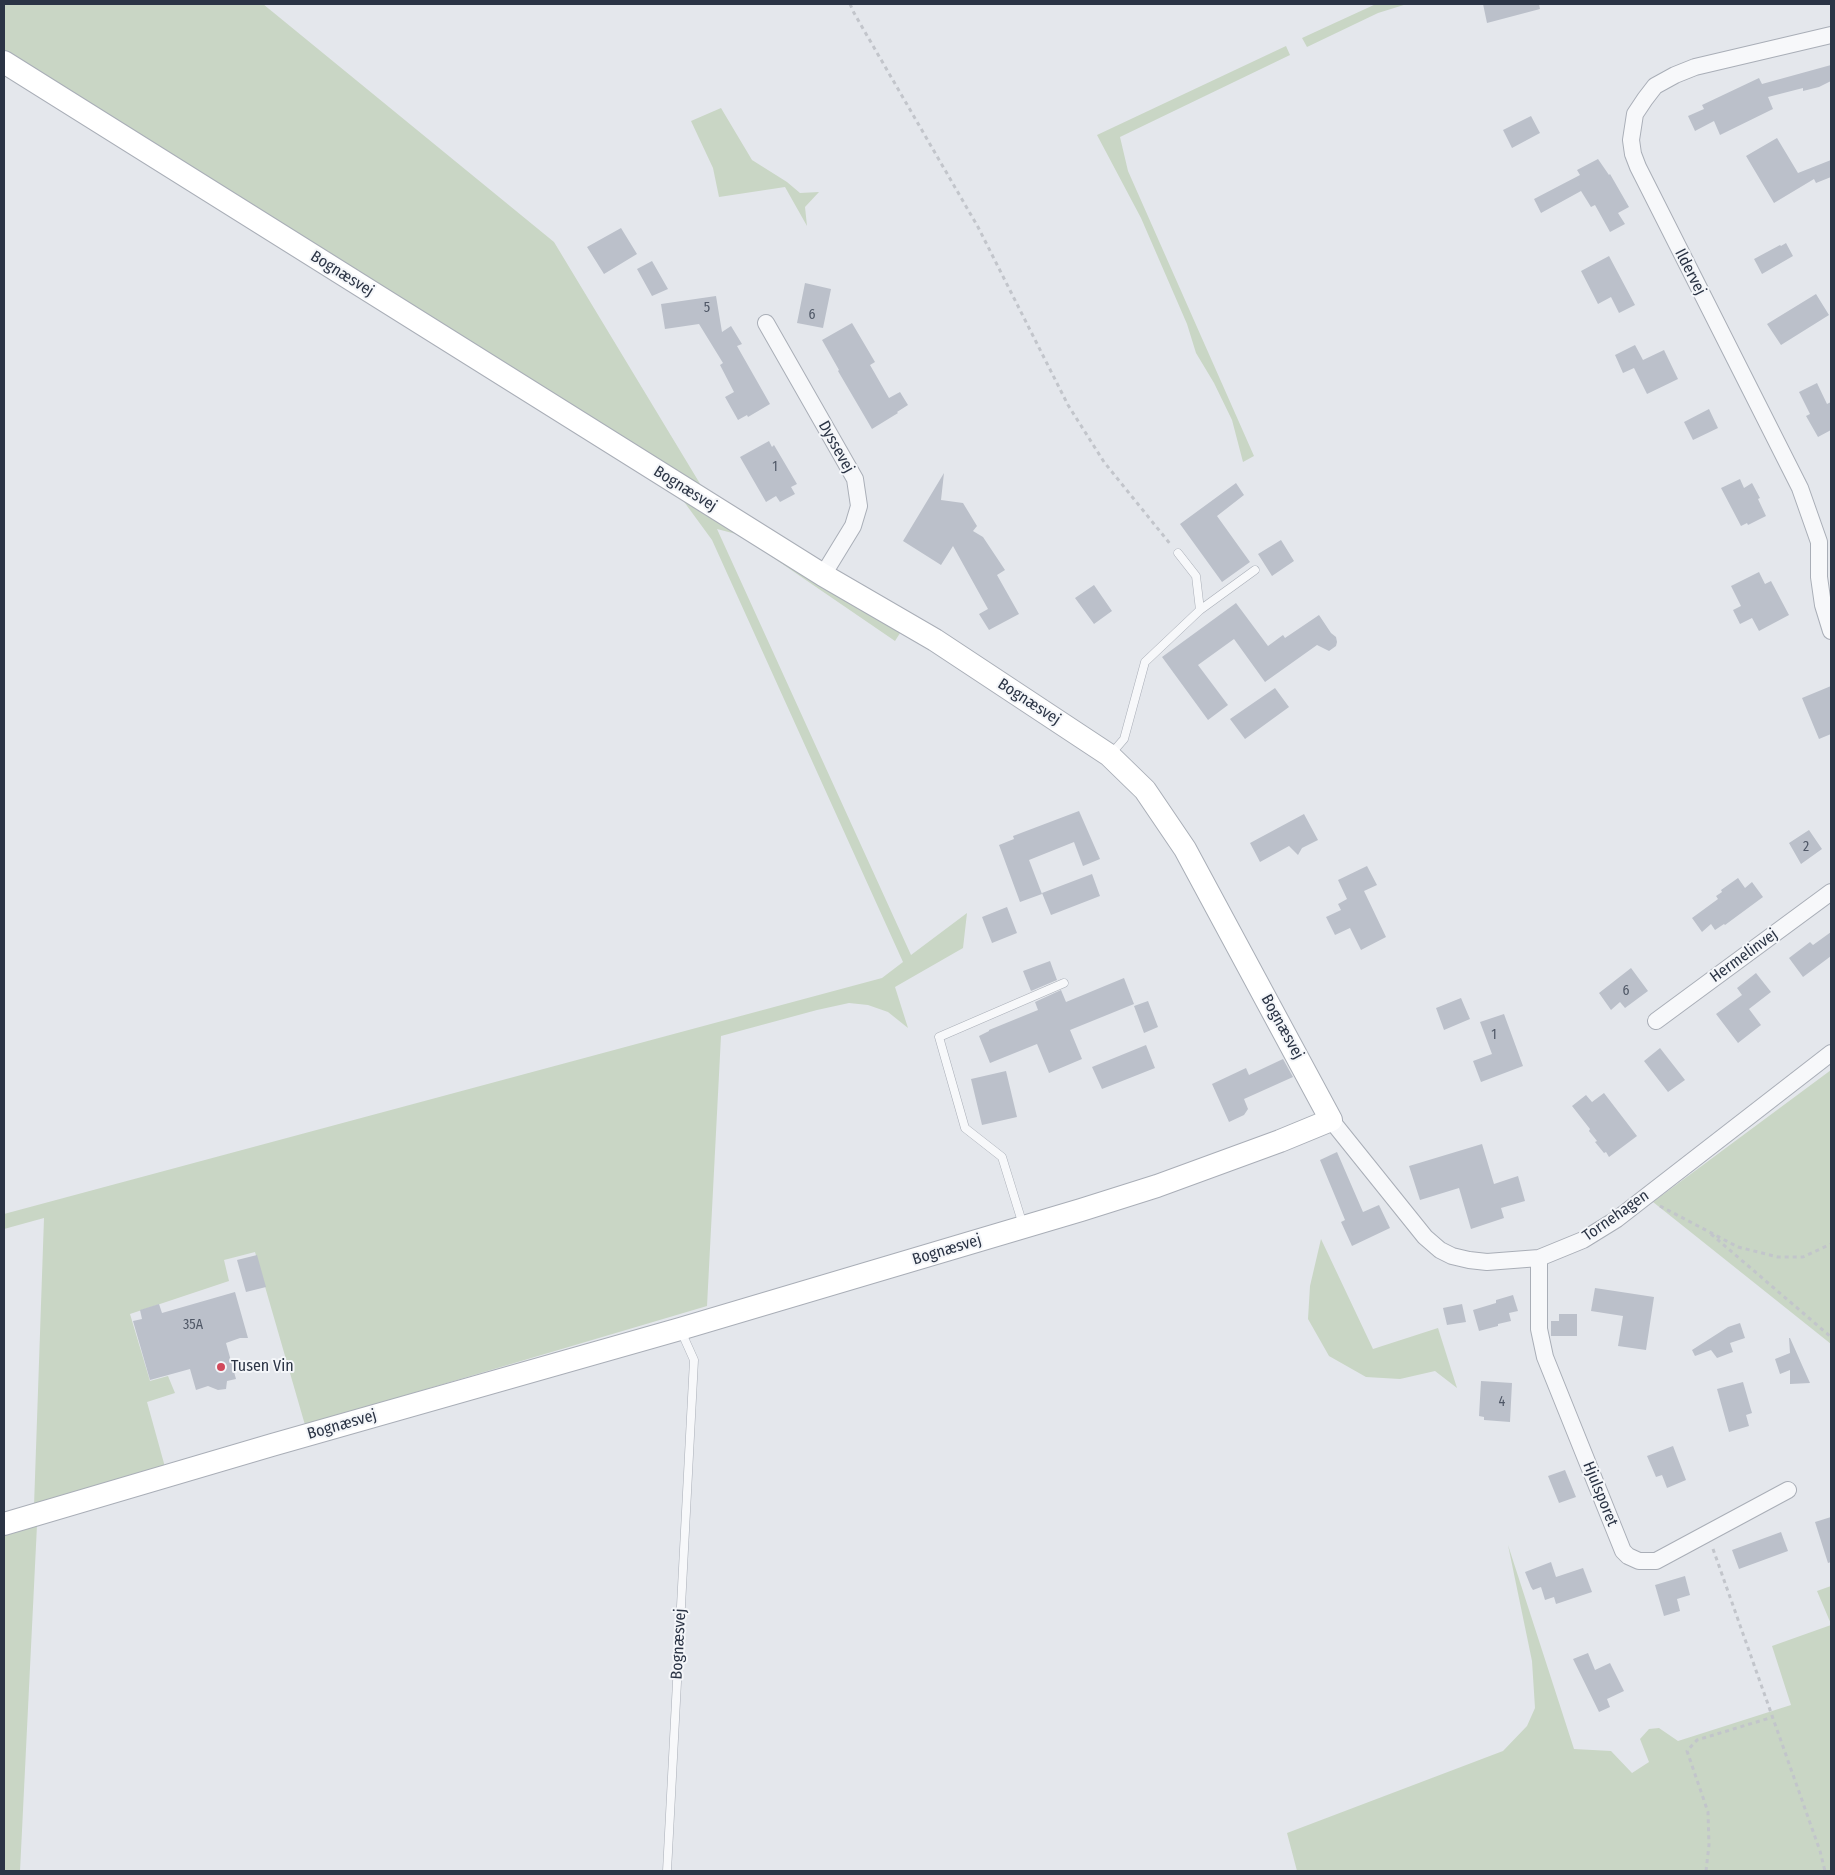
<!DOCTYPE html>
<meta charset="utf-8">
<style>
body{margin:0}
#map{position:relative;width:1835px;height:1875px;overflow:hidden;background:#e4e7ec;font-family:"Fira Sans Condensed",sans-serif}
canvas{display:block}
.frame{position:absolute;inset:0;border:5px solid #2b3445;pointer-events:none}
</style>
<div id="map">
<canvas width="1835" height="1875"></canvas>
<div class="frame"></div>
</div>
<script>
const c = document.querySelector('canvas').getContext('2d');
c.lineJoin = 'round';
function paint(path, color) { c.fillStyle = color; c.fill(path, 'evenodd'); }
const shape = rows => new Path2D(rows.map(r => 'M' + r).join(''));
function trace(path, color, width, dash) { c.strokeStyle = color; c.lineWidth = width; c.lineCap = dash ? 'butt' : 'round'; c.setLineDash(dash || []); c.stroke(path); }
function write(font, color, halo, rows, align = 'center') {
  c.font = font + ' "Fira Sans Condensed",sans-serif'; c.lineWidth = 4; c.setLineDash([]); c.textBaseline = 'middle'; c.strokeStyle = halo; c.fillStyle = color; for (const [text, x, y, turn = 0] of rows) {
    c.save(); c.translate(x, y); c.rotate((+turn || 0) * Math.PI / 180); c.textAlign = isNaN(turn) ? turn : align; if (halo) c.strokeText(text, 0, 0); c.fillText(text, 0, 0); c.restore();
  }
}
paint(shape([
 [5,4,263,4,554,242,702,487,4,50],
 [1376,4,1407,4,1378,13,1307,47,1302,38],
 [1286,46,1290,55,1120,137,1128,171,1254,456,1243,462,1232,420,1214,383,1196,353,1187,324,1141,218,1097,135],
 [721,108,752,160,787,182,800,193,819,192,805,207,807,226,785,187,719,197,713,168,691,121],
 [682,499,902,630,895,641,740,535,717,529,911,955,967,913,963,948,895,987,908,1028,888,1012,868,1005,849,1003,817,1010,721,1036,707,1306,305,1425,255,1252,224,1260,229,1281,130,1314,150,1381,168,1376,175,1393,147,1402,165,1467,34,1506,44,1218,4,1229,4,1214,882,978,903,962,712,540],
 [1831,1070,1831,1344,1653,1202],
 [1321,1239,1373,1349,1438,1328,1457,1388,1435,1371,1400,1379,1366,1377,1329,1356,1308,1319,1310,1286],
 [37,1525,20,1871,4,1871,4,1530],
 [1508,1545,1574,1749,1611,1751,1632,1773,1649,1762,1640,1739,1649,1729,1659,1728,1678,1741,1791,1705,1772,1646,1831,1625,1831,1871,1297,1871,1287,1833,1503,1751,1527,1726,1535,1708,1532,1661],
 [1831,1586,1831,1624,1817,1591]
]), '#c9d6c5');
paint(shape([
 [1483,4,1539,4,1540,9,1487,23],
 [1831,65,1831,81,1819,87,1803,91,1803,88,1768,97,1773,109,1720,135,1714,121,1695,131,1688,116,1704,109,1702,105,1759,78,1762,84],
 [1531,116,1540,133,1512,148,1503,130],
 [1777,138,1798,173,1831,160,1831,177,1816,183,1814,179,1774,203,1746,156],
 [1598,159,1609,175,1610,174,1629,207,1618,213,1625,224,1610,232,1595,205,1591,207,1581,191,1541,213,1534,199,1580,175,1577,170],
 [621,228,637,254,604,274,587,247],
 [1786,243,1793,256,1762,274,1754,259,1780,245,1781,246],
 [1609,256,1635,305,1619,313,1611,297,1598,304,1581,271],
 [652,261,668,289,652,296,637,269],
 [805,283,831,289,823,328,797,323],
 [1816,294,1829,315,1781,345,1767,324],
 [716,296,722,332,731,326,742,344,737,346,770,404,748,417,747,415,738,420,725,397,734,392,720,365,723,363,699,324,665,329,661,304],
 [852,323,875,362,870,365,889,398,900,392,908,405,897,412,898,413,872,429,838,371,839,370,822,340],
 [1635,345,1643,360,1664,350,1678,379,1647,394,1634,368,1623,373,1615,355],
 [1817,383,1827,404,1831,402,1831,430,1818,437,1806,416,1810,414,1799,392],
 [1709,409,1718,428,1693,440,1684,422],
 [769,441,772,447,774,445,797,484,791,487,795,494,780,502,776,496,766,502,740,457],
 [944,473,941,500,963,503,977,526,973,531,983,537,1005,570,997,575,1019,614,989,630,979,614,988,609,953,546,941,565,903,541],
 [1740,479,1744,488,1752,483,1760,498,1758,499,1766,516,1748,525,1747,523,1741,526,1721,488],
 [1236,483,1244,495,1217,516,1250,562,1222,582,1180,524],
 [1281,540,1294,561,1272,576,1258,554],
 [1759,572,1765,584,1771,581,1789,615,1759,631,1752,618,1740,624,1733,610,1741,606,1731,586],
 [1094,585,1112,611,1094,624,1075,598],
 [1236,603,1268,646,1283,635,1285,638,1319,615,1331,633,1336,637,1337,642,1336,646,1329,651,1317,645,1265,682,1234,639,1198,665,1228,705,1208,720,1162,657],
 [1831,686,1831,734,1819,739,1802,698],
 [1275,688,1289,707,1245,739,1230,719],
 [1079,811,1100,859,1083,866,1074,842,1029,860,1042,894,1020,902,999,845,1014,839,1013,836],
 [1304,814,1318,840,1302,848,1298,855,1289,846,1260,862,1250,843],
 [1809,830,1822,849,1801,864,1789,843],
 [1367,866,1377,885,1364,891,1386,937,1361,950,1350,928,1335,935,1326,917,1341,910,1338,904,1347,899,1338,880],
 [1092,874,1100,896,1051,915,1042,893],
 [1738,878,1745,888,1752,882,1763,897,1725,925,1724,924,1715,930,1711,924,1702,932,1692,918,1718,899,1716,896,1722,892,1721,890],
 [1007,907,1017,933,992,943,982,917],
 [1831,932,1831,956,1803,977,1789,958,1810,942,1813,945],
 [1050,961,1057,980,1031,991,1023,971],
 [1631,968,1648,991,1625,1008,1620,1002,1611,1010,1599,993],
 [1756,973,1771,992,1749,1009,1761,1025,1738,1043,1716,1014,1742,995,1737,988],
 [1124,978,1134,1004,1070,1030,1082,1059,1049,1073,1037,1044,990,1063,979,1036,989,1031,989,1030,1038,1010,1035,1002,1061,990,1066,1002],
 [1461,998,1470,1019,1444,1030,1436,1008],
 [1148,1001,1158,1027,1144,1033,1134,1006],
 [1504,1014,1523,1066,1481,1082,1473,1061,1492,1054,1480,1022],
 [1146,1045,1155,1068,1102,1089,1092,1067],
 [1660,1048,1685,1080,1668,1092,1644,1061],
 [1283,1059,1293,1077,1244,1099,1248,1109,1244,1115,1229,1122,1212,1084,1246,1068,1249,1075],
 [1006,1071,1017,1117,982,1125,971,1079],
 [1604,1093,1637,1136,1609,1157,1606,1152,1604,1153,1595,1142,1597,1141,1589,1131,1590,1129,1572,1106,1586,1095,1592,1102],
 [1482,1144,1494,1184,1518,1176,1525,1201,1501,1208,1504,1218,1471,1229,1459,1188,1420,1200,1409,1166],
 [1337,1152,1363,1212,1379,1205,1390,1228,1352,1246,1341,1222,1345,1220,1320,1160],
 [257,1255,266,1287,246,1292,237,1260],
 [1595,1288,1654,1297,1646,1350,1618,1346,1623,1316,1591,1311],
 [235,1292,248,1338,240,1338,226,1343,236,1379,227,1381,226,1389,218,1390,208,1386,196,1390,190,1369,150,1380,133,1321,142,1319,140,1310,159,1304,162,1313],
 [1513,1295,1518,1311,1509,1313,1511,1321,1498,1324,1498,1326,1479,1331,1473,1310,1496,1303,1496,1300],
 [1462,1304,1466,1322,1447,1325,1443,1308],
 [1559,1314,1577,1314,1577,1336,1551,1336,1551,1321,1559,1321],
 [1740,1323,1745,1338,1730,1343,1733,1352,1717,1358,1711,1350,1695,1356,1692,1350,1728,1327],
 [1789,1338,1790,1338,1810,1383,1790,1384,1790,1370,1780,1374,1775,1359,1790,1353],
 [1481,1381,1512,1383,1510,1422,1484,1420,1484,1417,1479,1416],
 [1743,1382,1752,1413,1746,1415,1749,1426,1729,1432,1717,1389],
 [1673,1446,1686,1480,1667,1488,1662,1475,1656,1477,1647,1456],
 [1565,1470,1576,1497,1559,1503,1548,1476],
 [1831,1517,1831,1562,1828,1563,1815,1522],
 [1781,1532,1788,1551,1739,1569,1732,1550],
 [1551,1562,1556,1577,1583,1568,1592,1592,1556,1604,1554,1597,1545,1600,1541,1587,1533,1590,1531,1587,1525,1572],
 [1685,1576,1690,1595,1677,1599,1680,1611,1664,1616,1655,1585],
 [1588,1653,1595,1670,1610,1663,1624,1691,1607,1699,1610,1707,1599,1712,1573,1659]
]), '#bbc0ca');
const lane = shape([
 [1200,610,1255,570],
 [1111,754,1124,739,1145,662,1200,610,1196,576,1178,553],
 [1023,1225,1002,1157,965,1128,939,1037,1064,983],
 [667,1871,694,1360,681,1331]
]);
const street = shape([
 [1831,35,1695,67,1675,75,1655,86,1645,99,1635,114,1631,140,1633,154,1638,167,1800,488,1819,542,1819,577,1823,605,1831,631],
 [766,323,855,479,859,506,853,526,823,575],
 [1656,1021,1831,892],
 [1331,1120,1425,1237,1440,1250,1452,1256,1469,1260,1487,1262,1539,1258,1583,1240,1617,1219,1831,1053],
 [1539,1258,1539,1329,1545,1357,1623,1551,1628,1556,1639,1561,1656,1561,1788,1490]
]);
const secondary = shape([
 [4,62,823,575,935,640,1109,755,1145,790,1185,849,1331,1120,1280,1141,1157,1186,1081,1210,680,1329,272,1445,4,1524]
]);
trace(lane, '#a9aeb7', 9);
trace(street, '#a9aeb7', 18);
trace(secondary, '#a9aeb7', 24);
trace(shape([
 [850,4,854,13,978,227,1068,405,1104,462,1171,545],
 [1660,1206,1738,1247,1778,1257,1803,1257,1831,1244],
 [1711,1234,1831,1337],
 [1713,1549,1820,1851,1825,1871],
 [1706,1871,1709,1845,1708,1812,1687,1751,1697,1740,1773,1717]
]), '#c2c5cb', 3, [4, 4]);
trace(lane, '#f7f8fa', 8);
trace(street, '#f7f8fa', 16);
trace(secondary, '#fff', 22);
for (const [x, y, r, color] of [
 [221,1367,5,"#d1495b"]
]) { const dot = new Path2D(); dot.arc(x, y, r, 0, 2 * Math.PI); c.fillStyle = color; c.fill(dot); trace(dot, '#f4f6f9', 2); }
write('14px', '#4f5766', null, [
 ["5",707,308],
 ["6",812,315],
 ["1",775,467],
 ["2",1806,847],
 ["6",1626,991],
 ["1",1494,1035],
 ["35A",193,1325],
 ["4",1502,1402]
]);
write('16px', '#2b3445', '#f4f6f9', [
 ["Ildervej",1690,272,63],
 ["Bognæsvej",342,274,32],
 ["Dyssevej",836,447,61],
 ["Bognæsvej",685,489,32],
 ["Bognæsvej",1029,702,33],
 ["Hermelinvej",1744,956,-36],
 ["Bognæsvej",1282,1027,61],
 ["Tornehagen",1616,1216,-35],
 ["Bognæsvej",947,1250,-17],
 ["Bognæsvej",342,1425,-16],
 ["Hjulsporet",1600,1494,68],
 ["Bognæsvej",679,1644,-87]
]);
write('16px', '#2b3445', '#f4f6f9', [
 ["Tusen Vin",231,1367]
], 'left');
</script>
